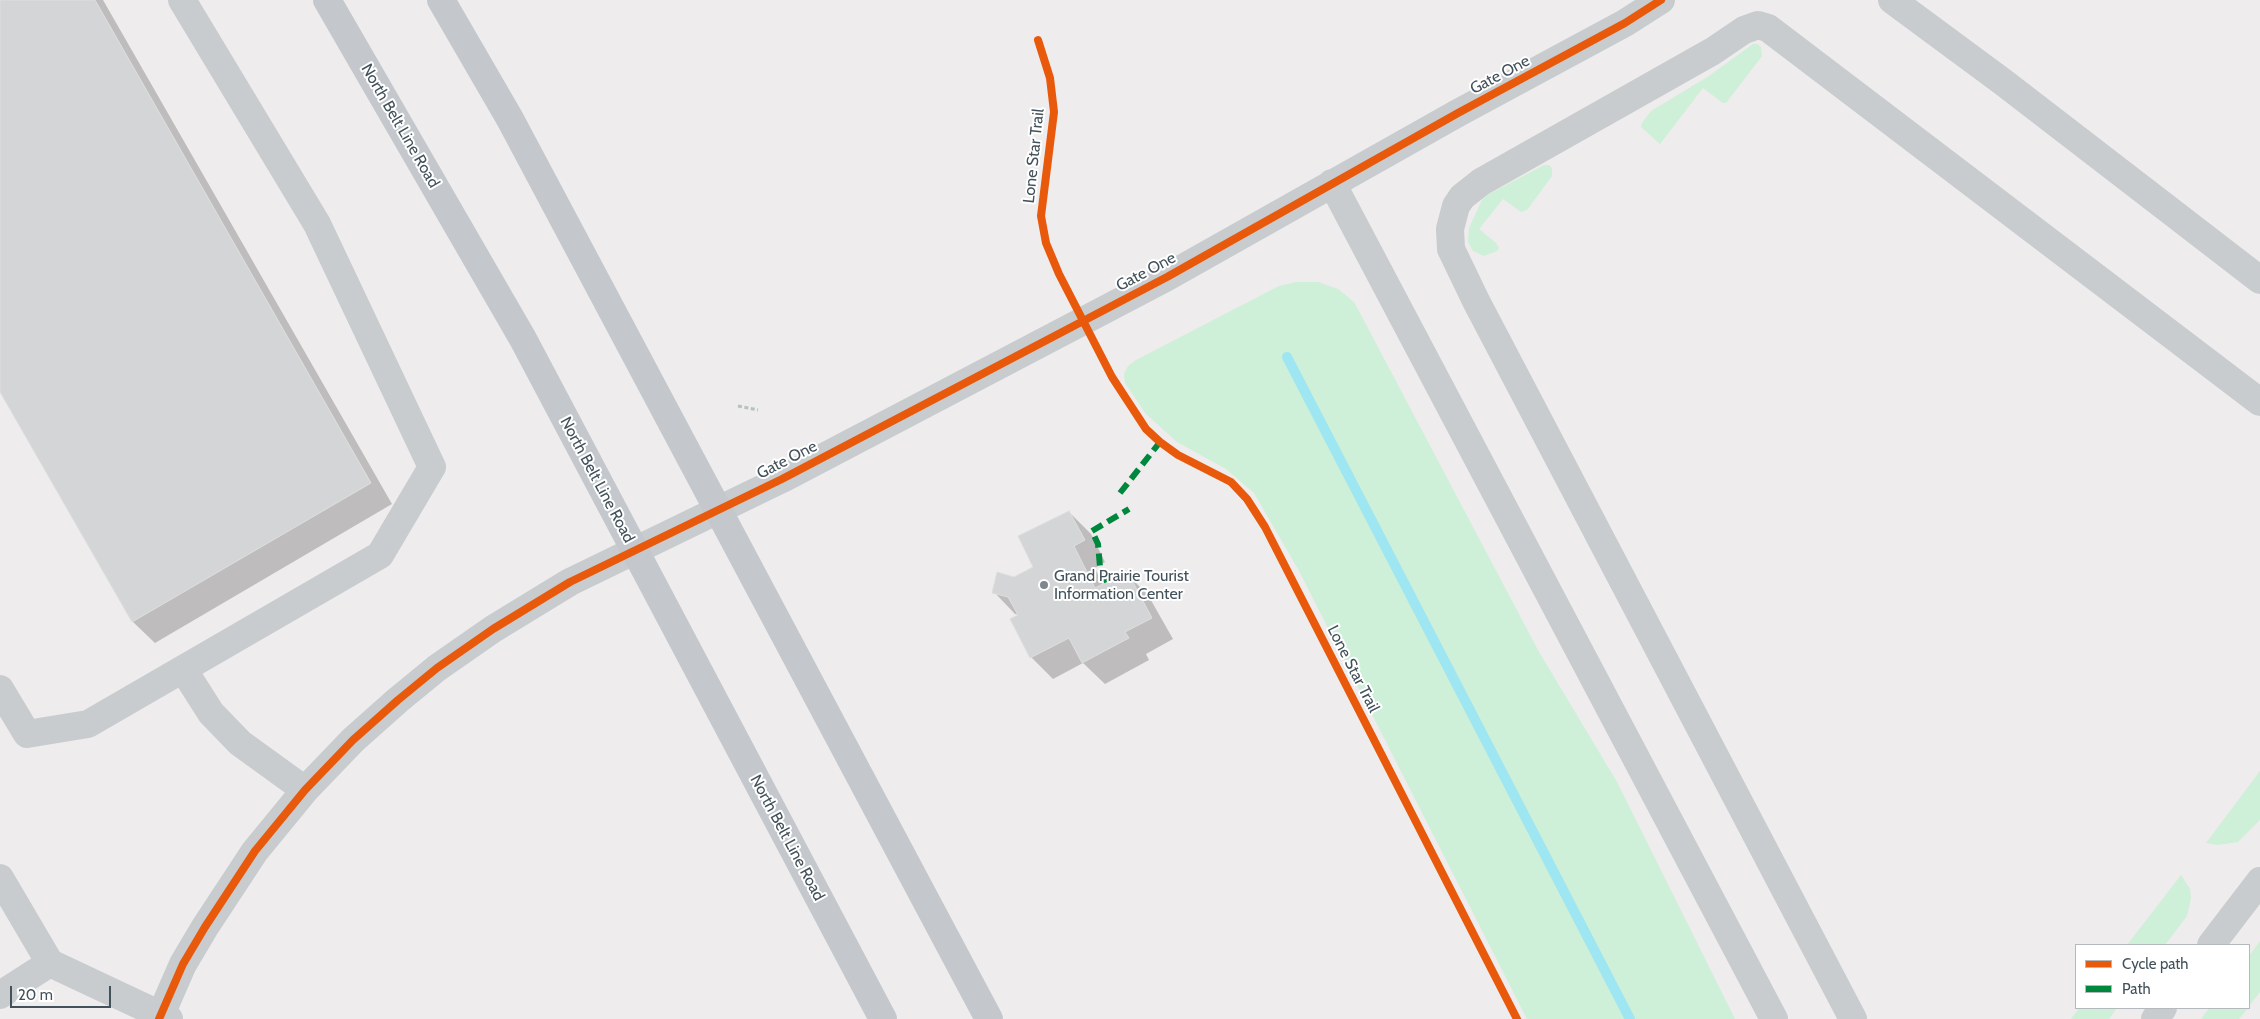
<!DOCTYPE html>
<style>
body{margin:0}
#map{position:relative;width:2260px;height:1019px;overflow:hidden;background:#eeecec;font-family:Cabin,sans-serif}
canvas{display:block}
.legend{position:absolute;left:2075px;top:944px;width:175px;height:65px;box-sizing:border-box;background:#fff;border:1px solid #b3b9bd;margin:0;padding:6px 9px;list-style:none;font-size:15px;color:#42515a}
.legend li{display:flex;align-items:center;gap:10px;height:25px}
.legend b{width:25px;border:1px solid #b3b9bd}
.scale{position:absolute;left:10px;top:986px;width:101px;height:22px;box-sizing:border-box;border:2px solid #42515a;border-top:0;padding-left:6px;font-size:15px;line-height:18px;white-space:nowrap;color:#42515a;-webkit-text-stroke:4px #fff;paint-order:stroke}
</style>
<div id="map">
<canvas width="2260" height="1019"></canvas>
<ul class="legend">
<li><b style="height:6px;background:#e8590c"></b>Cycle path</li>
<li><b style="height:6px;background:#00873e"></b>Path</li>
</ul>
<div class="scale">20 m</div>
</div>
<script>
const c = document.querySelector('canvas').getContext('2d');
c.lineJoin = 'round';
function paint(path, color) { c.fillStyle = color; c.fill(path, 'evenodd'); }
const shape = rows => new Path2D(rows.map(r => 'M' + r).join(''));
function trace(path, color, width, dash) { c.strokeStyle = color; c.lineWidth = width; c.lineCap = dash ? 'butt' : 'round'; c.setLineDash(dash || []); c.stroke(path); }
function write(font, color, halo, rows, align = 'center') {
  c.font = font + ' Cabin,sans-serif'; c.lineWidth = 4; c.setLineDash([]); c.textBaseline = 'middle'; c.strokeStyle = halo; c.fillStyle = color; for (const [text, x, y, turn = 0] of rows) {
    c.save(); c.translate(x, y); c.rotate((+turn || 0) * Math.PI / 180); c.textAlign = isNaN(turn) ? turn : align; if (halo) c.strokeText(text, 0, 0); c.fillText(text, 0, 0); c.restore();
  }
}
paint(shape([
 [1753,44,1757,44,1761,47,1762,56,1726,103,1723,103,1703,88,1660,144,1641,127,1642,123,1651,111,1709,76],
 [1544,165,1549,165,1552,168,1552,176,1527,210,1521,212,1503,199,1479,229,1496,243,1499,248,1497,251,1484,256,1473,251,1468,242,1469,228,1482,200,1487,195],
 [1296,282,1318,282,1338,289,1354,302,1361,315,1539,652,1617,782,1735,1019,1527,1019,1298,569,1254,493,1226,469,1177,442,1146,414,1125,383,1124,374,1128,366,1136,360,1279,286],
 [2260,771,2260,820,2238,842,2217,845,2206,843],
 [2181,875,2190,889,2191,898,2187,916,2165,945,2127,945],
 [2260,941,2260,992,2249,1006,2249,956],
 [2079,1008,2117,1008,2109,1019,2071,1019],
 [2209,1008,2248,1008,2239,1019,2201,1019]
]), '#ceefd8');
paint(shape([
 [0,0,103,0,392,504,155,643,133,622,0,389],
 [1069,512,1091,534,1105,562,1095,568,1103,585,1126,573,1148,595,1173,639,1146,654,1149,660,1105,684,1083,663,1053,679,1031,657,1021,615,1015,614,994,592,1035,568]
]), '#0003');
trace(shape([
 [1287,357,1630,1019]
]), '#9ee6f1', 10);
const building = shape([
 [0,0,95,0,371,483,132,622,0,392,0,0],
 [1069,511,1085,540,1074,546,1095,588,1127,571,1152,618,1125,632,1129,638,1082,663,1069,638,1030,658,1010,619,1018,615,1008,597,992,593,997,572,1014,577,1033,567,1018,536,1069,511]
]);
paint(building, '#d4d5d7');
trace(building, '#dededf', 1);
trace(shape([
 [738,406,758,410]
]), '#b4c3bd', 3, [4, 2.5]);
trace(shape([
 [1892,0,2003,82,2260,280],
 [1332,183,1774,1019],
 [183,669,211,713,240,743,305,790],
 [0,689,27,734,88,724,380,555,432,467,317,224,182,0],
 [0,878,50,963,169,1019],
 [2211,945,2260,881],
 [0,995,50,963],
 [159,1019,183,964,205,927,255,851,305,790,353,740,398,700,437,668,493,629,570,582,782,479,1167,277,1458,113,1625,23,1661,0],
 [1853,1019,1476,301,1451,249,1450,229,1456,206,1462,197,1481,182,1713,51,1744,30,1758,25,1768,28,2260,402],
 [2155,1019,2163,1008]
]), '#c8ccce', 28);
trace(shape([
 [327,0,523,339,883,1019],
 [441,0,510,119,989,1019]
]), '#c4c8cc', 28);
trace(shape([
 [1120,493,1160,442],
 [1107,582,1100,567,1098,544,1092,531,1129,509]
]), '#00873e', 6, [12, 6]);
trace(shape([
 [1038,40,1050,78,1054,112,1041,216,1046,243,1059,274,1112,377,1146,429,1160,442,1178,455,1231,482,1247,499,1265,527,1517,1019],
 [159,1019,183,964,205,927,255,851,305,790,353,740,398,700,437,668,493,629,570,582,782,479,1167,277,1458,113,1625,23,1661,0]
]), '#e8590c', 8);
for (const [x, y, r, color] of [
 [1044,585,5,"#7e878d"]
]) { const dot = new Path2D(); dot.arc(x, y, r, 0, 2 * Math.PI); c.fillStyle = color; c.fill(dot); trace(dot, '#fff', 2); }
write('16px', '#42515a', '#fff', [
 ["Gate One",1500,75,-28],
 ["North Belt Line Road",400,126,60],
 ["Lone Star Trail",1034,156,-84],
 ["Gate One",1146,272,-28],
 ["Gate One",787,460,-27],
 ["North Belt Line Road",597,480,62],
 ["Lone Star Trail",1353,669,63],
 ["North Belt Line Road",787,838,62]
]);
write('16px', '#42515a', '#fff', [
 ["Grand Prairie Tourist",1054,576],
 ["Information Center",1054,594]
], 'left');
</script>
